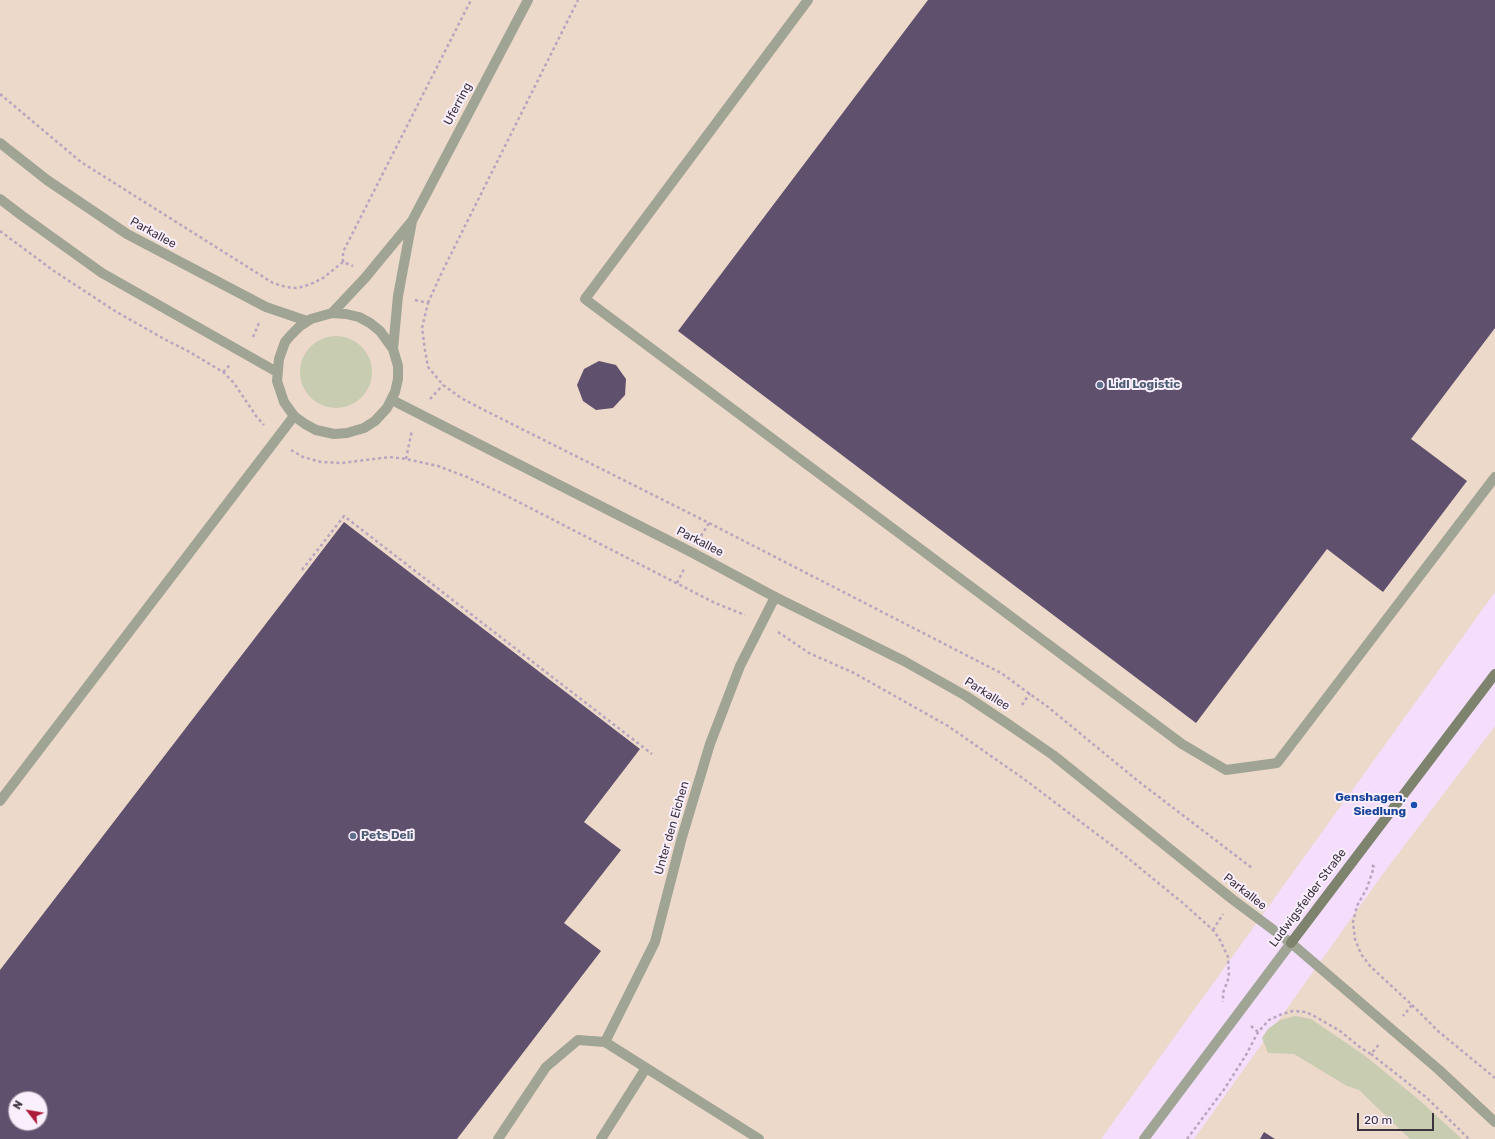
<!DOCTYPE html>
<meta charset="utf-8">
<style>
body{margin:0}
#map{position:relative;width:1495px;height:1139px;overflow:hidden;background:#f4ddfd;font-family:Rubik,sans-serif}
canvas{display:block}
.north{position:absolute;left:8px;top:1091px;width:40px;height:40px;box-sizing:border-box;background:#faf0fd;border:1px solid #aea4b1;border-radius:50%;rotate:301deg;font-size:11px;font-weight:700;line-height:16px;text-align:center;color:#3c333f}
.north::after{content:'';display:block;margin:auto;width:14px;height:18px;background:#ad1938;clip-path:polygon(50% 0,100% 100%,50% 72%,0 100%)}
.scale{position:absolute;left:1357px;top:1113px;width:77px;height:18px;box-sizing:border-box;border:2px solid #3c333f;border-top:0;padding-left:5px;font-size:12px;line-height:14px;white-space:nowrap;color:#3c333f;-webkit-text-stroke:3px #faf0fd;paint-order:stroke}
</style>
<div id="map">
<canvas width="1495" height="1139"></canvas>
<div class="north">N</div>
<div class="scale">20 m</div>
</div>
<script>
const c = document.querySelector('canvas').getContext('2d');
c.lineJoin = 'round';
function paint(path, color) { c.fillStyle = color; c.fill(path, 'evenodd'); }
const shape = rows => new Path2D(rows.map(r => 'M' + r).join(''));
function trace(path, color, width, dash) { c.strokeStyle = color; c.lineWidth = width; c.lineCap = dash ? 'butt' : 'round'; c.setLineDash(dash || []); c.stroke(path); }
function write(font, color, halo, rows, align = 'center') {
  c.font = font + ' Rubik,sans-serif'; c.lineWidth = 4; c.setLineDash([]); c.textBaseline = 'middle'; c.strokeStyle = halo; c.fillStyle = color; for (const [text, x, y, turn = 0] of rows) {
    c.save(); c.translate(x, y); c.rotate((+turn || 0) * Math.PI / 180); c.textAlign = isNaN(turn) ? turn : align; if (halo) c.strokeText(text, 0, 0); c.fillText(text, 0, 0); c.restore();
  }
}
paint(shape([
 [0,0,1495,0,1495,592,1101,1139,0,1139],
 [16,1099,40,1099,40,1123,16,1123],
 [1495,726,1495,1139,1194,1139,1382,875]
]), '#ecd9c9');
paint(shape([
 '300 372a36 36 0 1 1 72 0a36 36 0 1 1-72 0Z',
 [1295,1016,1311,1019,1364,1055,1418,1099,1462,1139,1410,1139,1359,1090,1347,1086,1294,1054,1268,1053,1262,1038,1268,1029,1280,1020]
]), '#c8ccb0');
paint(shape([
 [928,0,1495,0,1495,328,1411,439,1467,481,1383,592,1327,549,1196,723,678,331],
 [599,361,616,365,626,379,625,395,613,408,596,410,583,401,577,385,584,369],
 [344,522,640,749,584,822,621,850,564,923,601,951,457,1139,0,1139,0,970],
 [16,1099,40,1099,40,1123,16,1123],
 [1264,1132,1275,1139,1260,1139]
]), '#5f506d');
trace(shape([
 [0,94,81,162,273,283,286,287,298,288,311,284,323,278,343,262,353,266],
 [0,231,54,271,115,311,166,340,188,351,223,372,234,383,256,416,264,425],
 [343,262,343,252,471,0],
 [415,300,428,303,422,328,425,350,428,367,443,385,461,398,486,411,709,523,1001,673,1048,707,1138,781,1252,868],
 [428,303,442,272,578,0],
 [253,337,259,323],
 [223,372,230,365],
 [430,399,443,385],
 [291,450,303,457,321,462,342,463,390,457,406,459,438,466,467,477,503,494,715,603,745,615],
 [406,459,412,430],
 [701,536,709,523],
 [302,570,344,516,652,754],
 [677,583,684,569],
 [778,632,809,653,854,673,948,726,1024,779,1118,850,1184,904,1213,930,1219,938,1228,957,1229,977,1223,993,1223,1002],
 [1022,705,1030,693],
 [1372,865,1374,867,1367,888,1357,906,1353,922,1355,939,1361,954,1370,966,1412,1005,1403,1016],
 [1213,930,1223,914],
 [1412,1005,1438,1031,1495,1078],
 [1251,1026,1258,1032],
 [1371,1054,1427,1098,1469,1139],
 [1187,1139,1225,1088,1246,1055,1258,1032,1269,1020,1282,1014,1293,1011,1306,1012,1316,1017,1340,1031,1361,1048,1371,1054,1380,1043]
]), '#b8a5bf', 2.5, [3, 3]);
trace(shape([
 [808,0,585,299,1182,744,1226,770,1277,763,1495,477],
 [0,801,294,416],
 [605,1042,759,1139],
 [498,1139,546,1067,578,1040,605,1042,655,942,682,837,710,744,740,666,775,597],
 [601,1139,646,1068]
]), '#a0a494', 10);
trace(shape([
 [0,143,47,180,127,234,266,307,307,321],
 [0,199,21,215,102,273,277,372],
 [332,313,365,278,412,221,528,0],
 [393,349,380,331,370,323,359,317,346,314,332,313,311,319,300,326,291,335,285,342,279,359,277,381,284,402,294,416,305,424,316,430,334,434,347,433,364,428,375,421,387,408,395,392,398,379,398,366,393,349,398,296,412,221],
 [392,400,693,553,775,597,904,661,966,696,1008,724,1053,755,1232,899,1291,943,1438,1069,1495,1122],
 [1144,1139,1291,943]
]), '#a0a494', 10);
trace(shape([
 [1291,943,1495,674]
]), '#7e836d', 10);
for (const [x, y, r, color] of [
 [1100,385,4,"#5c6f8a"],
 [1414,805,4,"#1a4fb4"],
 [353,836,4,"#5c6f8a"]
]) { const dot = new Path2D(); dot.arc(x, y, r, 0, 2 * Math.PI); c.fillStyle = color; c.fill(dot); trace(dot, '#faf0fd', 1.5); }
write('12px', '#3c333f', '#faf0fd', [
 ["Uferring",458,104,-62],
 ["Parkallee",153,233,29],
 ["Parkallee",700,542,27],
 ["Parkallee",987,694,32],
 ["Unter den Eichen",672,828,-74],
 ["Parkallee",1245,892,38],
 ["Ludwigsfelder Straße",1308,898,-53]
]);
write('bold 12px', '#4e5e75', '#faf0fd', [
 ["Lidl Logistic",1108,385],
 ["Pets Deli",361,836]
], 'left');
write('bold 12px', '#164399', '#faf0fd', [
 ["Genshagen,",1406,798],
 ["Siedlung",1406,812]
], 'right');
</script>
